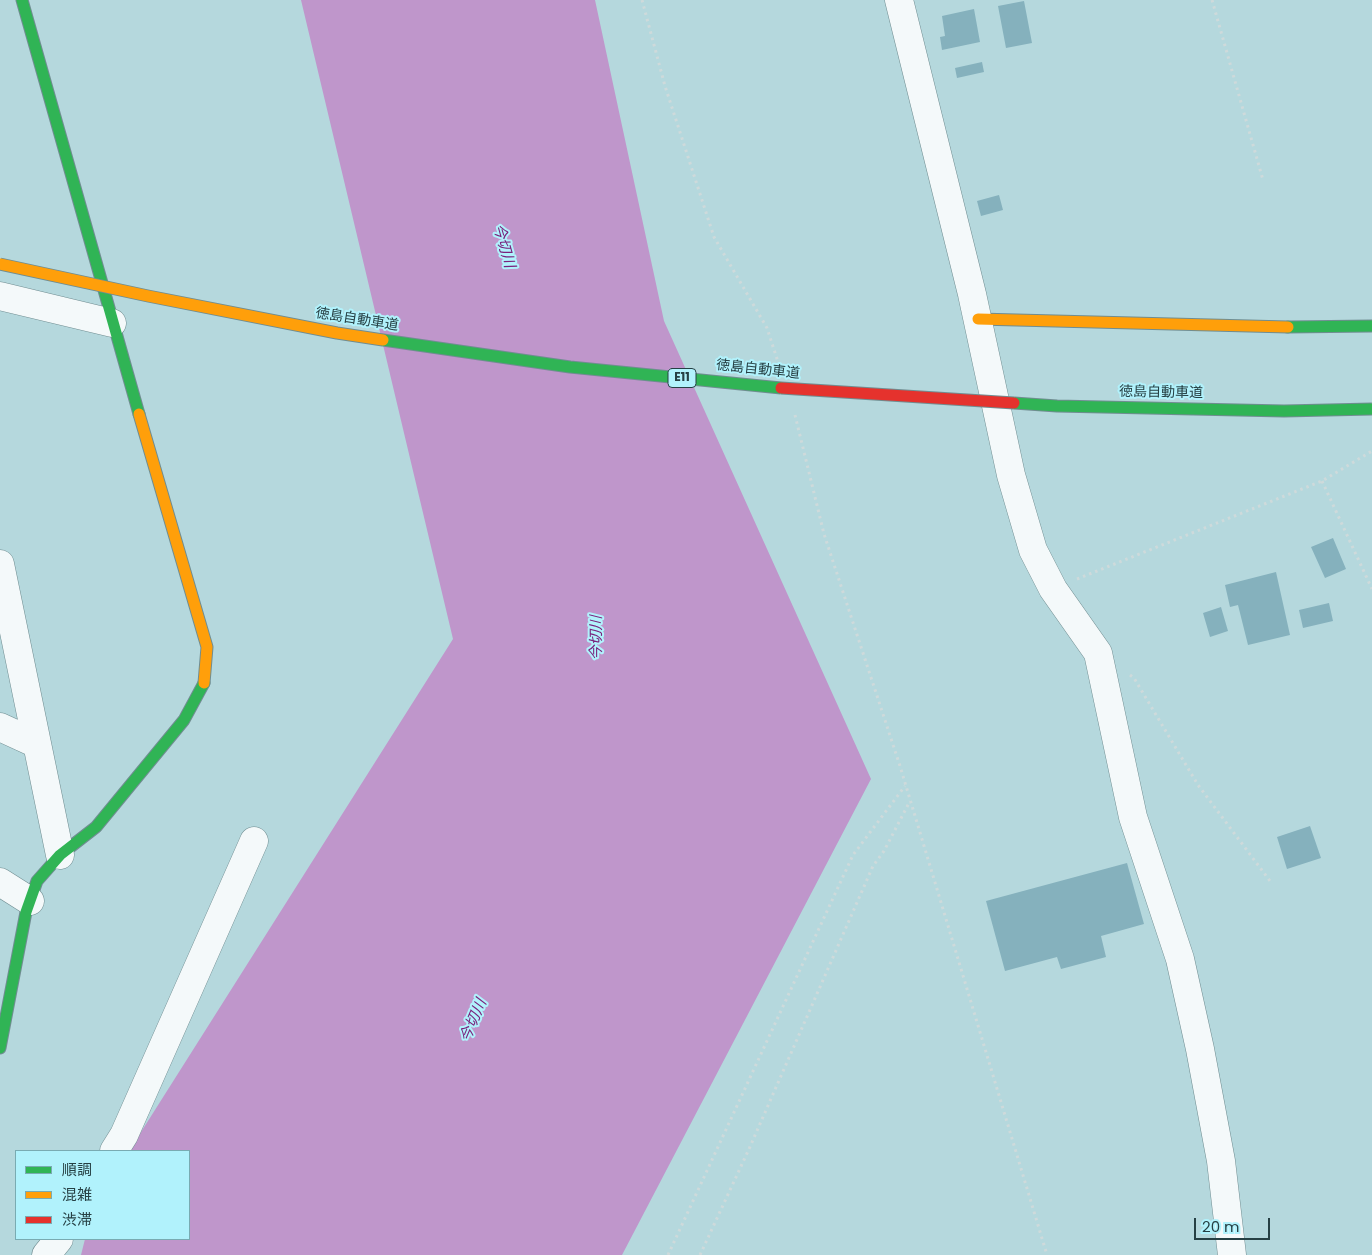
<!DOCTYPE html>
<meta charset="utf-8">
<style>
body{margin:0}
#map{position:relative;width:1372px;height:1255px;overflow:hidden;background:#b5d8dd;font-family:Poppins,"Noto Sans JP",sans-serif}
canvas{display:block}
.legend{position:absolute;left:15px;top:1150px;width:175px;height:90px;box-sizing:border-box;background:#b1f2fc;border:1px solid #79abb2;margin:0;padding:6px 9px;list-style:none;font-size:15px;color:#264044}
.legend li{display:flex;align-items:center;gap:10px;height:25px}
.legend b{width:25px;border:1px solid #79abb2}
.scale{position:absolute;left:1194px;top:1218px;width:76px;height:22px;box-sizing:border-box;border:2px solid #264044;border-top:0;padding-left:6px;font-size:15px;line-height:18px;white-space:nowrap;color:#264044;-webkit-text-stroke:4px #b1f2fc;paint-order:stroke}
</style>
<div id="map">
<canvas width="1372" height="1255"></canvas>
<ul class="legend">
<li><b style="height:6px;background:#30b455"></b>順調</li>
<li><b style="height:6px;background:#ff9f0a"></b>混雑</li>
<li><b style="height:6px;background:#e5322d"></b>渋滞</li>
</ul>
<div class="scale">20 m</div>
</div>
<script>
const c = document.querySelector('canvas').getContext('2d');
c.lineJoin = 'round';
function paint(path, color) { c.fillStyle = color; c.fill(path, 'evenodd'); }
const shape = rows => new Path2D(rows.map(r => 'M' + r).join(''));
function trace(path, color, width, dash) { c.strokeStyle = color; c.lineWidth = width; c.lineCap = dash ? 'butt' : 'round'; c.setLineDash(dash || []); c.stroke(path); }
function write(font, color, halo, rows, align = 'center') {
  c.font = font + ' Poppins,"Noto Sans JP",sans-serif'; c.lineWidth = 4; c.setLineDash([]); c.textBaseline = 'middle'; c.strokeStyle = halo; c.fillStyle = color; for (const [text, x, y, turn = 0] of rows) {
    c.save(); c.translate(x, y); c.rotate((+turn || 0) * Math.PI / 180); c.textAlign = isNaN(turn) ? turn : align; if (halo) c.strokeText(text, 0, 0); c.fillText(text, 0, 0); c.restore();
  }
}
paint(shape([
 [301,0,595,0,664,321,871,779,622,1255,81,1255,85,1239,189,1239,189,1151,129,1151,453,639]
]), '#bf96cb');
paint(shape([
 [1024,1,1032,43,1006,48,998,6],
 [974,9,980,42,942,50,940,37,945,36,942,16],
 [982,62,984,72,957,78,955,68],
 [999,195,1003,210,981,216,977,201],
 [1333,538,1346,569,1325,578,1311,547],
 [1276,572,1290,635,1248,645,1238,605,1230,607,1225,585],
 [1329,603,1333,621,1303,628,1299,610],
 [1221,607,1228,631,1210,637,1203,613],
 [1310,826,1321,858,1287,869,1277,837],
 [1127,863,1144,924,1101,936,1106,957,1061,969,1057,957,1005,971,986,901]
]), '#85b1bd');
const street = shape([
 [899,0,972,294,1011,475,1033,550,1053,589,1098,653,1133,817,1180,959,1200,1049,1221,1161,1232,1255],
 [0,296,112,323],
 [0,564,60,855],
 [0,727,37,744],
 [0,882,30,901],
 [114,1151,124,1135,254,841],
 [46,1255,59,1239]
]);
const fast = shape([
 [22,0,139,414],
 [1288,327,1372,326],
 [0,1048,26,912,37,881,60,855,96,827,184,720,204,683]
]);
const slow = shape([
 [978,319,1288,327],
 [139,414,207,647,204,683]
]);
trace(street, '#708d91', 29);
trace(fast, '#708d91', 13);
trace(slow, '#708d91', 13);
trace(shape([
 [642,0,665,86,714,237,767,328,778,362],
 [1212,0,1263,180],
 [795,415,824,534,900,766,1047,1255],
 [1322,481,1372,589],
 [1077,579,1322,481,1372,451],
 [1130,675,1134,678,1198,785,1270,881],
 [668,1255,853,855,905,786],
 [700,1255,749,1149,873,866,884,851,910,801]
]), '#cedadb', 3, [2.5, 4]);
trace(street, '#f4f9fa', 28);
trace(fast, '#30b455', 11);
trace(slow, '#ff9f0a', 11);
const fastBridge = shape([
 [383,340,570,367,781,388],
 [1014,403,1057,406,1284,411,1372,409]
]);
const slowBridge = shape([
 [0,264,148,296,337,333,383,340]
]);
const jamBridge = shape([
 [781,388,1014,403]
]);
trace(fastBridge, '#708d91', 13, []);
trace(slowBridge, '#708d91', 13, []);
trace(jamBridge, '#708d91', 13, []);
trace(fastBridge, '#30b455', 11);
trace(slowBridge, '#ff9f0a', 11);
trace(jamBridge, '#e5322d', 11);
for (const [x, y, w] of [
 [682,378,28]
]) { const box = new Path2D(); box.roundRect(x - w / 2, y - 9.5, w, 19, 4); c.fillStyle = '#b1f2fc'; c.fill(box); trace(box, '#264044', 1); }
write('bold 12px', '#264044', null, [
 ["E11",682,378]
]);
write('14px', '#264044', '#b1f2fc', [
 ["徳島自動車道",357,320,9],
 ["徳島自動車道",758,370,6],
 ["徳島自動車道",1161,393,1]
]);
write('italic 15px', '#7a217b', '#b1f2fc', [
 ["今切川",503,246,74],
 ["今切川",597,638,-90],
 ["今切川",474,1021,-67]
]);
</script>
